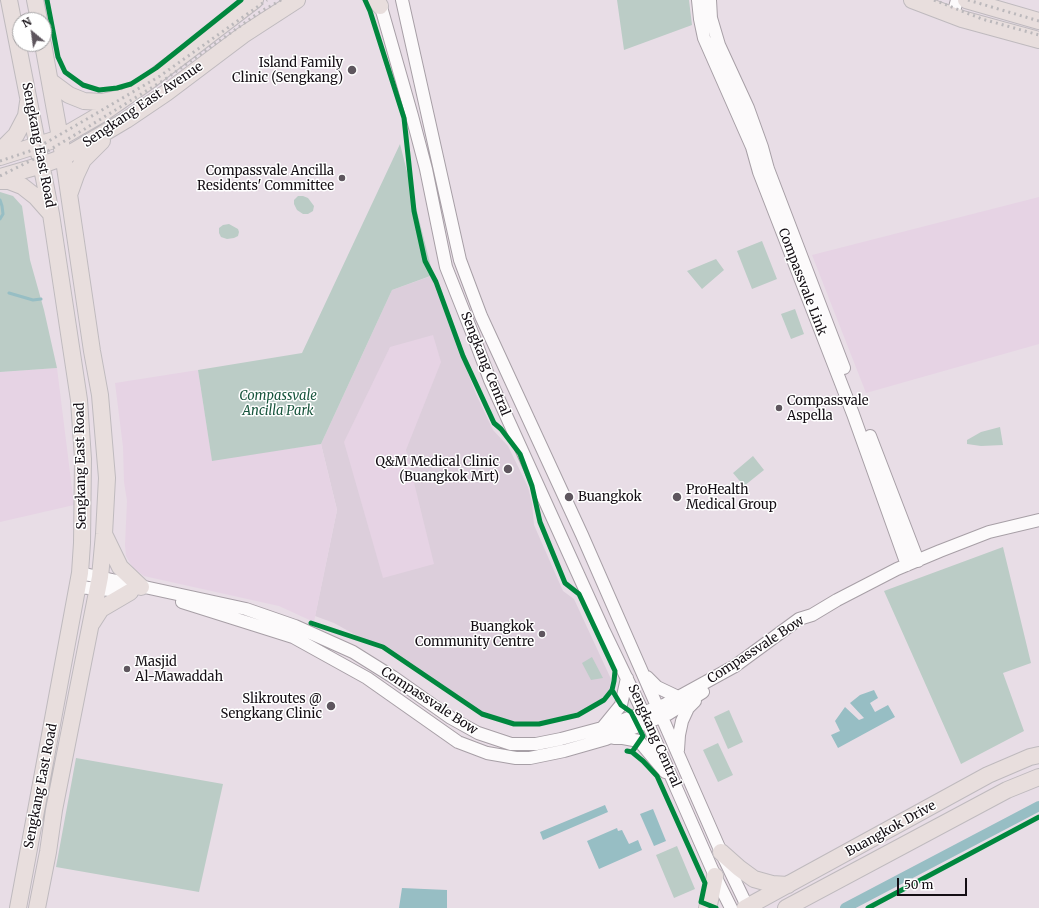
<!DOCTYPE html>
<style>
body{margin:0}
#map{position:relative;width:1039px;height:908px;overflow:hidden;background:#e8dde6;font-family:Merriweather,serif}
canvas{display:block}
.north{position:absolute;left:12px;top:12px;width:40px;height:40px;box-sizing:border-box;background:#fff;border:1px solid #a19fa1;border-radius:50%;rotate:331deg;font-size:11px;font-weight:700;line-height:16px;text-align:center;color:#140e14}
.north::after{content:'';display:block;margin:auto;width:14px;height:18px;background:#5e565e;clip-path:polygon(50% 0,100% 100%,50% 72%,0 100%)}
.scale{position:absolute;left:897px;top:878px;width:70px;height:18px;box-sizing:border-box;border:2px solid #140e14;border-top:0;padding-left:5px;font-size:12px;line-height:14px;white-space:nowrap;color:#140e14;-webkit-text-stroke:3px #fff;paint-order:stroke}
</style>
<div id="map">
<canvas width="1039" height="908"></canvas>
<div class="north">N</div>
<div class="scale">50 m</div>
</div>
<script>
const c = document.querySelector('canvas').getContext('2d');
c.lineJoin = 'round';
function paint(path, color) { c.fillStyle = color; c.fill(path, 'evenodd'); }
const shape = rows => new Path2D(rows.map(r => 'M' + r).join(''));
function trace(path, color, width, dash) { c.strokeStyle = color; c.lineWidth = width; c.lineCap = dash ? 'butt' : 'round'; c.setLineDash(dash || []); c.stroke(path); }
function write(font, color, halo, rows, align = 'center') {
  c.font = font + ' Merriweather,serif'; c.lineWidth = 3; c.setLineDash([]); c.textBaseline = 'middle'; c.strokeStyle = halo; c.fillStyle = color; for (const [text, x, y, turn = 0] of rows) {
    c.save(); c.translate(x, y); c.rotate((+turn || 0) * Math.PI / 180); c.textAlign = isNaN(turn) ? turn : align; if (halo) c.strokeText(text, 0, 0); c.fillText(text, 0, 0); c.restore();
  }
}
paint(shape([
 [431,276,476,394,493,430,508,446,528,487,532,503,534,525,563,591,574,599,611,679,609,692,602,702,588,710,538,722,515,722,492,717,475,708,384,646,361,638,334,623,315,616,337,510,321,444,392,290]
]), '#dccedb');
paint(shape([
 [1039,197,1039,344,866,393,812,255],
 [433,335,441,362,406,450,434,564,383,578,344,442,390,347],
 [57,368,74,505,0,522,0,372],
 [198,370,212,460,321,444,337,510,314,622,279,606,144,576,133,568,126,556,125,545,127,501,124,482,123,447,115,383]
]), '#e6d3e4');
paint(shape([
 [617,0,689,0,692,25,624,50],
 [400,144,433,275,392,290,321,444,212,461,198,370,302,353],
 [0,192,13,196,22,206,30,260,44,310,57,368,0,372],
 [298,196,303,196,308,198,314,206,313,211,308,214,303,214,297,210,294,204,294,200],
 [229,224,238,229,239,232,238,236,234,238,227,239,221,237,219,233,219,228,223,225],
 [762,241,777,279,752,289,737,251],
 [716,259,724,270,702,289,687,271],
 [795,309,804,334,791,339,781,314],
 [1000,427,1003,445,981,446,967,444,967,440,981,432],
 [753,456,764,470,744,486,733,473],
 [1003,547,1031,663,1003,673,1024,731,961,764,884,591],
 [592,657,603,678,591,680,582,663],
 [729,710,743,742,728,749,714,717],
 [718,743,733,775,718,782,703,750],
 [76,758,223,784,199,892,56,867],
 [677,846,695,889,674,898,656,855]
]), '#bbccc6');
paint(shape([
 [874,690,878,698,870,703,875,712,888,705,895,717,838,748,831,735,840,731,835,721,845,707,859,720,864,718,850,703,860,695],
 [605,805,608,812,543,840,540,832],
 [653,809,666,841,654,846,640,814],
 [617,828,618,831,622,830,629,844,638,840,642,850,599,869,587,841],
 [402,888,447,890,447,908,399,908]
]), '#97bec4');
trace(shape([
 [0,200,2,206,3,214,0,219],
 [9,293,33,300,41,299]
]), '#97bec4', 3);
trace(shape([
 [845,908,1039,806]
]), '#97bec4', 10);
const minor = shape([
 [379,0,412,116,426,169,446,267,473,335,490,380,603,629,641,708,715,876,731,908],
 [402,0,460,260,481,316,582,535,721,852,748,908],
 [698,0,700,19,704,38,752,147,759,172,853,414,907,565],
 [710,0,711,18,719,45,748,108,762,147,768,169,844,368],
 [953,15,957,0],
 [870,436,918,561],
 [80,573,246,609,295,626,353,652,393,677,451,718,478,733,511,744,536,744,561,739,602,728,664,705,735,666,799,619,812,615,837,600,897,569,940,551,989,532,1039,520],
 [78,587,132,592],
 [182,602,293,637,367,678,458,742,487,753,516,758,530,758,564,751,606,739,668,714,703,692],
 [647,677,657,687,678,697],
 [603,727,621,705,627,678],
 [614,738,623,738,639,741,665,772],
 [678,750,679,735,682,721,688,708,695,701]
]);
const major = shape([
 [9,0,51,214,79,400,83,459,82,543,80,573,18,908],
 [35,0,39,20],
 [376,0,380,6],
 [912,0,962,19,1039,40],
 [966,0,1039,21],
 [50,81,69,95,84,101,102,102,120,98],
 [0,151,16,135,26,116,28,102],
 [0,157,60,138,103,113,149,81,255,0],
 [0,177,42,165,64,157,126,120,166,93,243,35,297,0],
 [0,181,9,181,22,186,36,197,51,214],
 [70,192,76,175,83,160,102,141],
 [104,534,120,567,141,587],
 [92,623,101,609,130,592],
 [721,852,739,868,754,879,772,884,788,885],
 [37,908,48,852,54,810,100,577,104,534,107,478,100,395,92,351,64,160,43,44],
 [707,908,709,905,715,876],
 [745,908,988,775,1030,757,1039,755],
 [786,908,1007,790,1039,777]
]);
trace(minor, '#a79fa6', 14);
trace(major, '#bfbabe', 18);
trace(minor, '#fcfafb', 12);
trace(major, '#e8dedd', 16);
trace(shape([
 [934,0,982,19,1039,35],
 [968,0,1039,21],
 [0,161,33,150,80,123,160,76,267,0],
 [0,176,36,158,83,130,164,80,260,12,281,0]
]), '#bbb8bb', 3, [2, 4]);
trace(shape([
 [47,0,58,57,65,72,83,85,99,90,117,88,131,84,156,68,241,0],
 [311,623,383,647,482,714,514,724,539,724,578,715,604,700,612,690,614,681,615,671,579,594,565,583,540,522,532,486,520,454,501,429,494,423,463,356,436,282,425,261,414,211,404,118,370,11,365,0],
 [612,690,621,705,631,712,643,736,632,752],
 [627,751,632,752,643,761,657,776,705,883,701,902,716,908],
 [868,908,1039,817]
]), '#00873e', 5);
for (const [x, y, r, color] of [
 [352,70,5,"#5e565e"],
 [342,178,4,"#5e565e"],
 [779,408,4,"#5e565e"],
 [508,469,5,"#5e565e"],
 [569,497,5,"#5e565e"],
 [677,497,5,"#5e565e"],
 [542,634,4,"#5e565e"],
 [127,669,4,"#5e565e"],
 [331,706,5,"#5e565e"]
]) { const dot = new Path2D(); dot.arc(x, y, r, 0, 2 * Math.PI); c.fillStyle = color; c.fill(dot); trace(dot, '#fff', 1.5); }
write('13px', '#140e14', '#fff', [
 ["Island Family",343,63],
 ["Clinic (Sengkang)",343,78],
 ["Compassvale Ancilla",334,171],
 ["Residents' Committee",334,186],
 ["Compassvale",787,401,"left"],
 ["Aspella",787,416,"left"],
 ["Q&M Medical Clinic",499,462],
 ["(Buangkok Mrt)",499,477],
 ["ProHealth",686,490,"left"],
 ["Medical Group",686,505,"left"],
 ["Buangkok",578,497,"left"],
 ["Buangkok",534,627],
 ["Community Centre",534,642],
 ["Masjid",135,662,"left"],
 ["Al-Mawaddah",135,677,"left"],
 ["Slikroutes @",322,699],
 ["Sengkang Clinic",322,714]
], 'right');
write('13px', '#140e14', '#fff', [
 ["Sengkang East Avenue",143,105,-34],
 ["Sengkang East Road",38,145,79],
 ["Compassvale Link",802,282,69],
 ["Sengkang Central",485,364,68],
 ["Sengkang East Road",81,466,-91],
 ["Compassvale Bow",756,650,-33],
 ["Compassvale Bow",429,701,33],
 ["Sengkang Central",654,736,66],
 ["Sengkang East Road",41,786,-79],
 ["Buangkok Drive",891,829,-29]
]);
write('italic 13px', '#18553d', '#fff', [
 ["Compassvale",278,396],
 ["Ancilla Park",278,411]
]);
</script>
